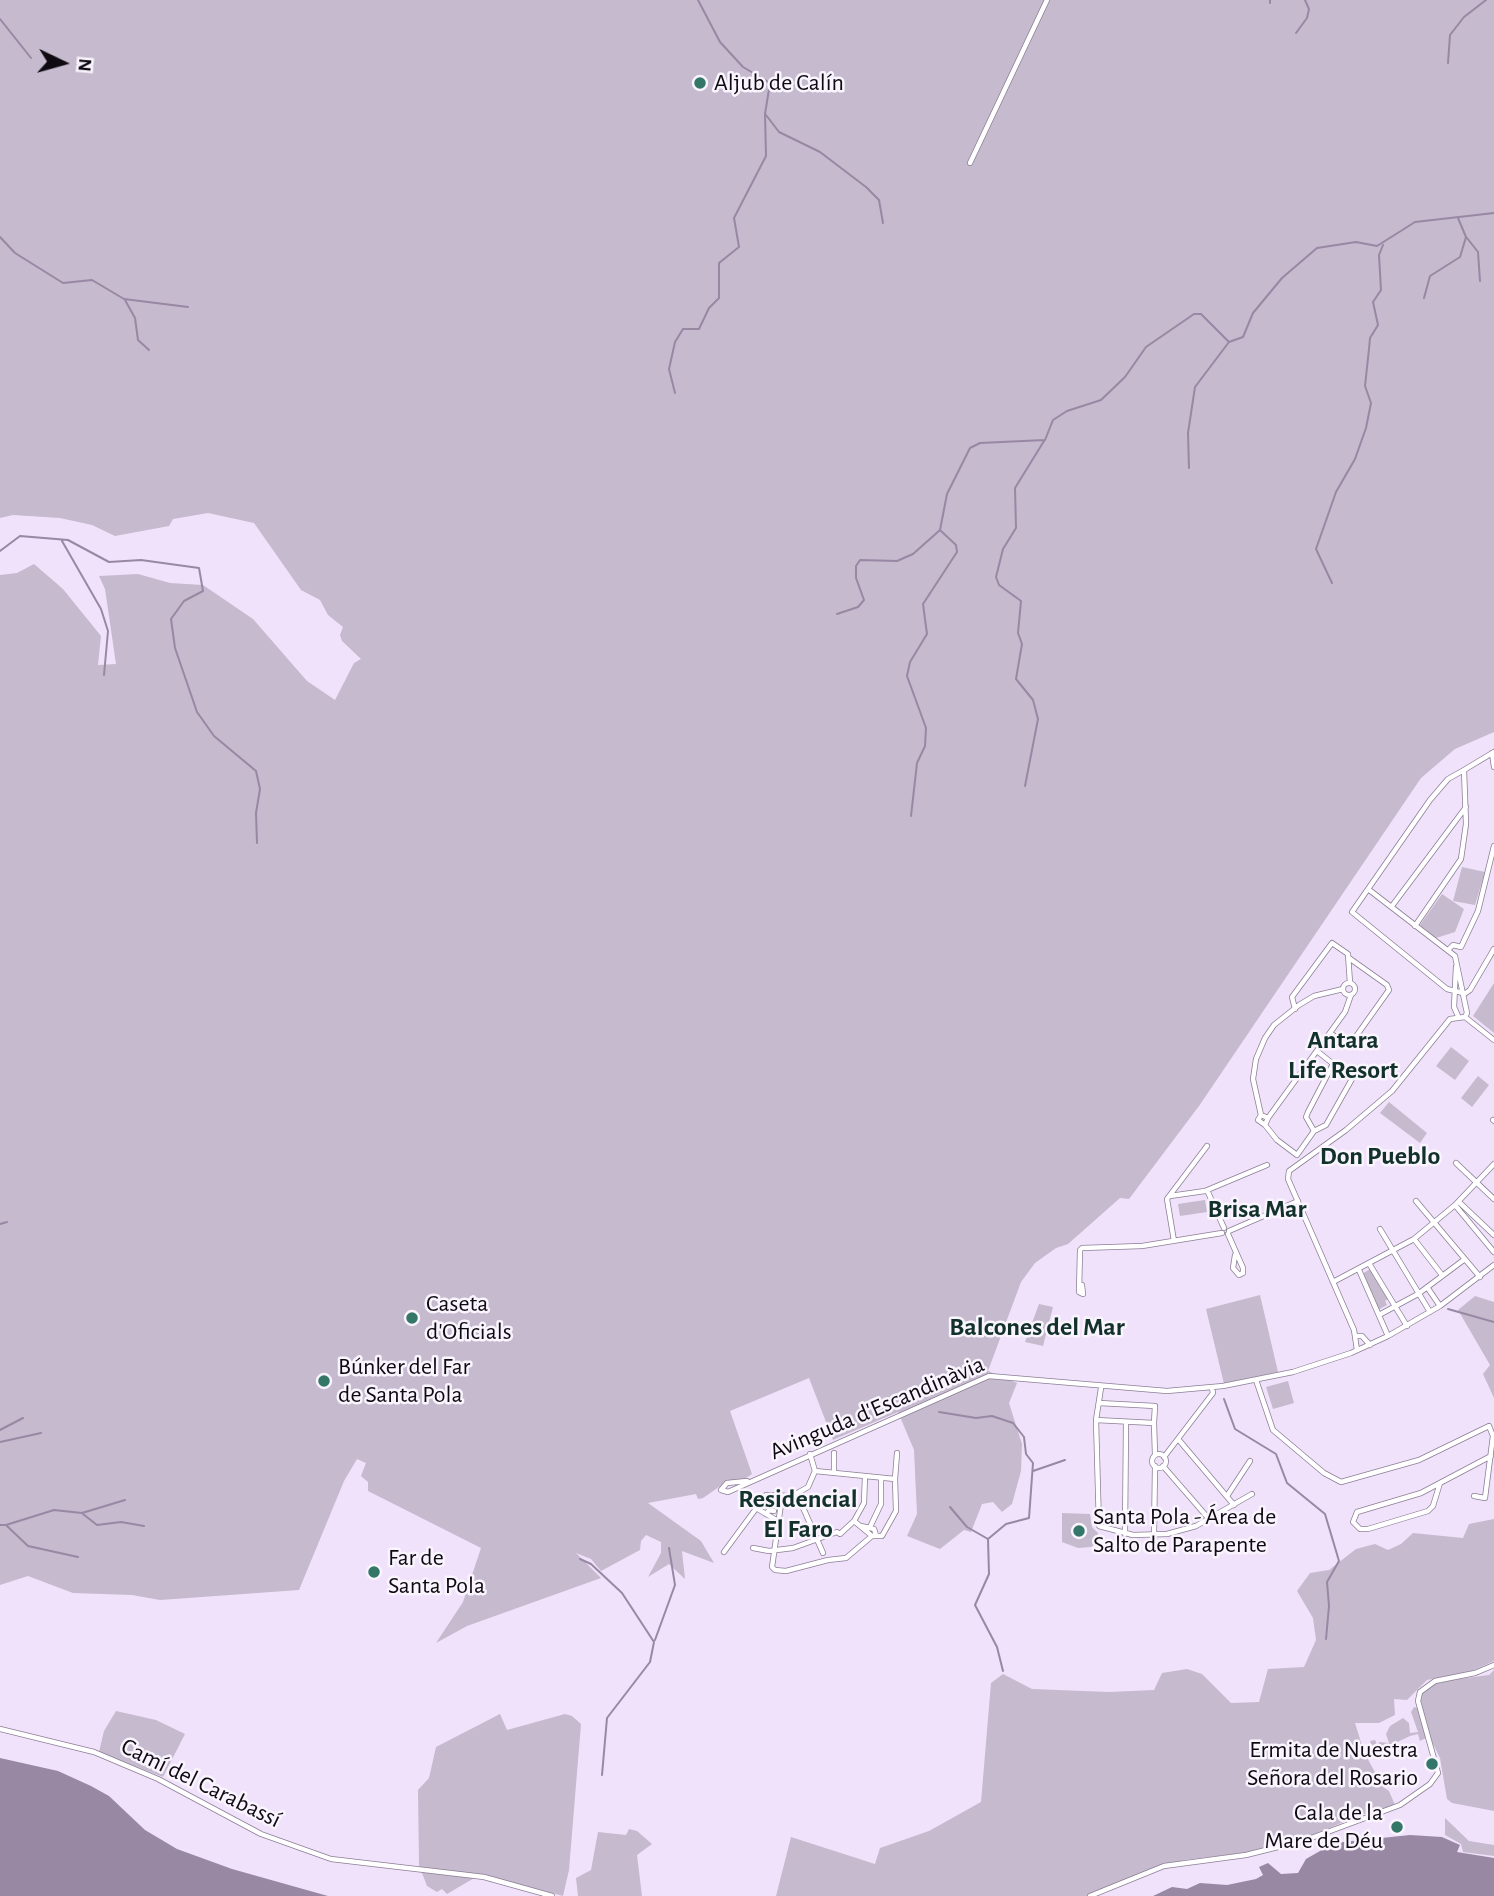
<!DOCTYPE html>
<meta charset="utf-8">
<style>
body{margin:0}
#map{position:relative;width:1494px;height:1896px;overflow:hidden;background:#f1e2fb;font-family:"Alegreya Sans",sans-serif}
canvas{display:block}
.north{position:absolute;left:28px;top:28px;width:70px;height:70px;-webkit-text-stroke:5px #f9f4fd;paint-order:stroke;rotate:95deg;font-size:19px;font-weight:700;line-height:28px;text-align:center;color:#0f0a12}
.north::after{content:'';display:block;margin:auto;width:24px;height:32px;background:#0f0a12;clip-path:polygon(50% 0,100% 100%,50% 72%,0 100%)}
</style>
<div id="map">
<canvas width="1494" height="1896"></canvas>
<div class="north">N</div>
</div>
<script>
const c = document.querySelector('canvas').getContext('2d');
c.lineJoin = 'round';
function paint(path, color) { c.fillStyle = color; c.fill(path, 'evenodd'); }
const shape = rows => new Path2D(rows.map(r => 'M' + r).join(''));
function trace(path, color, width, dash) { c.strokeStyle = color; c.lineWidth = width; c.lineCap = dash ? 'butt' : 'round'; c.setLineDash(dash || []); c.stroke(path); }
function write(font, color, halo, rows, align = 'center') {
  c.font = font + ' "Alegreya Sans",sans-serif'; c.lineWidth = 5; c.setLineDash([]); c.textBaseline = 'middle'; c.strokeStyle = halo; c.fillStyle = color; for (const [text, x, y, turn = 0] of rows) {
    c.save(); c.translate(x, y); c.rotate((+turn || 0) * Math.PI / 180); c.textAlign = isNaN(turn) ? turn : align; if (halo) c.strokeText(text, 0, 0); c.fillText(text, 0, 0); c.restore();
  }
}
paint(shape([
 [0,0,1494,0,1494,732,1455,749,1421,778,1199,1106,1129,1199,1120,1198,1068,1244,1056,1248,1035,1263,1021,1282,988,1371,1017,1383,1009,1403,1022,1444,1021,1471,1012,1504,1002,1512,993,1502,982,1504,971,1532,964,1530,940,1549,907,1536,917,1514,914,1450,898,1412,833,1440,809,1378,730,1411,752,1474,743,1480,726,1482,703,1498,698,1499,696,1494,648,1503,701,1541,714,1563,682,1551,685,1579,669,1564,648,1577,661,1553,661,1542,646,1535,641,1541,640,1550,601,1571,591,1559,576,1553,601,1578,467,1626,436,1643,463,1602,481,1548,368,1491,368,1482,361,1476,366,1463,357,1459,344,1481,299,1590,160,1600,132,1595,73,1593,28,1576,0,1585,0,575,17,573,34,564,63,589,101,636,98,665,116,664,105,589,99,576,138,574,170,583,203,585,253,619,307,681,335,700,354,663,361,659,342,641,340,635,343,627,328,615,320,600,301,590,254,523,208,513,173,519,169,526,115,536,92,525,60,518,13,515,0,518],
 [1462,867,1485,872,1475,905,1453,901],
 [1442,894,1464,909,1455,932,1436,938,1420,925],
 [1494,983,1494,1033,1473,1016],
 [1451,1047,1469,1061,1455,1080,1436,1066],
 [1478,1076,1489,1085,1472,1107,1461,1098],
 [1389,1102,1427,1133,1420,1143,1380,1113],
 [1205,1200,1207,1212,1180,1216,1178,1204],
 [1370,1269,1388,1299,1385,1301,1387,1305,1378,1310,1362,1274],
 [1260,1295,1278,1372,1224,1384,1206,1309],
 [1475,1296,1494,1302,1494,1398,1483,1374,1490,1365,1458,1310],
 [1039,1304,1053,1307,1043,1346,1025,1342],
 [1288,1381,1294,1403,1273,1409,1266,1387],
 [1062,1513,1090,1514,1092,1527,1098,1533,1098,1542,1091,1547,1078,1548,1062,1542],
 [1494,1519,1494,1661,1472,1671,1427,1680,1407,1700,1394,1699,1395,1715,1379,1723,1355,1723,1364,1752,1383,1787,1389,1791,1395,1805,1358,1816,1300,1840,1252,1852,1184,1860,1133,1876,1086,1896,776,1896,791,1837,875,1864,880,1848,929,1831,981,1802,991,1683,1003,1674,1032,1689,1109,1692,1154,1690,1162,1673,1187,1669,1202,1674,1231,1703,1259,1702,1268,1669,1304,1667,1316,1640,1313,1618,1297,1591,1310,1573,1329,1570,1356,1549,1375,1544,1388,1550,1401,1544,1413,1533,1463,1538,1469,1524],
 [1494,1670,1494,1811,1452,1803,1447,1799,1440,1758,1431,1740,1421,1701,1422,1692,1436,1682,1489,1675],
 [1414,1707,1418,1708,1422,1718,1426,1738,1420,1741,1418,1734,1410,1736,1387,1747,1367,1751,1366,1748,1372,1747,1370,1741,1375,1740,1378,1747,1379,1742,1389,1743,1386,1734,1390,1726,1403,1718,1409,1723,1410,1733,1418,1732,1411,1712],
 [116,1711,156,1720,185,1734,163,1777,99,1752,104,1731],
 [500,1714,507,1730,565,1714,572,1716,581,1724,569,1870,563,1896,481,1874,447,1894,442,1889,437,1892,427,1886,419,1865,418,1790,429,1778,436,1747],
 [1445,1818,1469,1841,1494,1845,1494,1856,1463,1852,1461,1844,1445,1835],
 [629,1829,637,1831,652,1844,637,1855,642,1896,578,1896,576,1878,591,1870,598,1832,626,1835]
]), '#c5bace');
paint(shape([
 [0,1758,58,1771,91,1786,109,1796,145,1830,177,1849,232,1869,328,1896,0,1896],
 [1410,1835,1442,1837,1460,1845,1457,1852,1494,1858,1494,1896,1153,1896,1172,1887,1187,1889,1200,1883,1227,1885,1256,1879,1263,1875,1259,1867,1268,1863,1281,1874,1298,1873,1306,1859,1334,1843]
]), '#9888a4');
trace(shape([
 [1270,0,1270,3],
 [0,19,31,58],
 [1296,33,1307,18,1309,9,1305,0],
 [1448,63,1450,35,1464,17,1486,0],
 [766,115,779,132,820,152,866,187,879,200,883,223],
 [0,237,15,253,63,283,92,280,124,299,188,307],
 [1467,238,1478,252,1480,281],
 [1424,298,1430,276,1460,257,1466,237,1458,218],
 [125,300,135,318,138,340,149,350],
 [675,393,669,369,675,342,683,329,699,329,709,308,719,298,719,263,739,247,734,218,766,156,765,114,770,83,743,67,720,42,698,0],
 [1189,468,1188,433,1195,387,1229,342],
 [62,541,101,609,108,631,104,675],
 [0,551,20,536,68,540,109,562,141,560,199,568,203,591,184,601,171,619,175,648,197,712,214,736,256,771,260,789,256,813,257,843],
 [1332,583,1316,549,1336,492,1355,459,1366,428,1371,403,1365,386,1369,349,1370,338,1378,325,1373,302,1381,290,1379,255,1383,245],
 [837,614,858,607,864,600,856,578,856,566,860,560,897,561,913,554,940,530,947,494,970,448,980,443,1045,440,1053,420,1067,411,1101,400,1125,377,1146,347,1194,314,1201,314,1229,342,1243,337,1253,313,1282,278,1317,248,1356,242,1377,246,1415,222,1494,213],
 [1025,786,1038,719,1033,700,1016,679,1022,644,1018,633,1021,601,999,585,996,577,1003,549,1016,528,1015,488,1044,441],
 [911,816,917,763,925,746,926,728,907,676,910,662,927,634,923,604,957,552,956,545,941,531],
 [0,1224,7,1222],
 [1448,1309,1494,1322],
 [1224,1399,1235,1429,1276,1454,1287,1483,1325,1514,1339,1561,1327,1582,1329,1606,1326,1639],
 [939,1412,976,1418,992,1416,1013,1423,1024,1437,1026,1454,1033,1463,1029,1518,1006,1524,988,1539,989,1574,975,1605,997,1647,1003,1671],
 [0,1430,23,1418],
 [0,1442,41,1433],
 [1033,1471,1065,1460],
 [950,1507,967,1527,988,1539],
 [83,1514,97,1525,121,1522,144,1526],
 [0,1525,6,1525,28,1546,78,1557],
 [6,1525,54,1510,82,1513,125,1500],
 [580,1559,591,1564,622,1593,654,1642,650,1662,607,1718,602,1775],
 [655,1640,675,1585,669,1548]
]), '#9888a4', 2);
const minor = shape([
 [970,163,1047,0],
 [1492,753,1494,767],
 [1368,889,1455,956,1467,1013,1465,1017],
 [1392,906,1466,807],
 [1415,926,1461,859,1466,824,1464,770,1494,752],
 [1448,950,1453,945,1461,947,1478,911,1494,846],
 [1456,967,1454,1007,1458,1016],
 '1343 989a6 6 0 1 1 12 0a6 6 0 1 1-12 0Z',
 [1463,993,1447,989,1352,912,1430,800,1448,779,1464,770],
 [1463,995,1470,990,1494,949],
 [1295,1009,1292,997,1332,943,1348,954,1350,983],
 [1330,1033,1346,1044,1352,1042,1389,990,1387,985,1349,958],
 [1261,1115,1268,1118,1265,1125,1258,1120,1261,1115,1253,1079,1256,1059,1265,1038,1274,1025,1299,1005,1314,996,1343,989],
 [1268,1118,1345,1012,1351,995],
 [1493,1120,1494,1121],
 [1265,1125,1277,1140,1297,1155],
 [1314,1131,1306,1117,1308,1112,1333,1064],
 [1297,1155,1314,1131,1326,1125,1352,1079,1317,1051],
 [1456,1163,1494,1199],
 [1207,1190,1224,1228],
 [1170,1196,1205,1191,1267,1165],
 [1416,1201,1480,1277],
 [1459,1202,1494,1235],
 [1455,1205,1494,1252],
 [1380,1229,1430,1312],
 [1229,1231,1298,1201],
 [1228,1234,1243,1268,1243,1273,1239,1275,1233,1268,1235,1255],
 [1414,1239,1442,1275],
 [1174,1241,1167,1199,1207,1146],
 [1370,1265,1407,1326],
 [1359,1270,1388,1336],
 [1333,1282,1414,1239,1455,1205,1494,1164],
 [1082,1285,1083,1294,1079,1292,1080,1250,1082,1248,1142,1246,1222,1233],
 [1427,1287,1440,1306],
 [1379,1315,1418,1294,1465,1259],
 [1355,1336,1362,1336,1370,1345],
 [1357,1350,1354,1330,1288,1179,1289,1171,1346,1130,1392,1091,1450,1019,1465,1017,1494,1040],
 [1256,1380,1273,1430,1324,1473,1341,1482,1419,1460,1489,1426,1493,1436,1485,1498,1474,1496],
 [1101,1388,1096,1420,1099,1526,1133,1535,1167,1534,1196,1526,1252,1494],
 [1099,1403,1155,1406,1154,1423],
 [1096,1420,1154,1423,1155,1455],
 [1178,1439,1234,1505],
 '1152 1461a7 7 0 1 1 14 0a7 7 0 1 1-14 0Z',
 [1164,1457,1213,1393,1212,1388],
 [1163,1466,1209,1519],
 [815,1471,895,1479,896,1511,882,1536,872,1536,854,1521],
 [834,1472,834,1453],
 [895,1479,897,1453],
 [747,1481,727,1483,721,1490,728,1492,989,1376,1167,1391,1223,1386,1293,1372,1351,1353,1388,1336,1440,1306,1494,1265],
 [1440,1483,1433,1506,1428,1511,1368,1529,1360,1529,1353,1522,1357,1512,1421,1493,1491,1456],
 [797,1494,823,1553],
 [1227,1496,1250,1461],
 [782,1497,772,1567,775,1570,786,1571,828,1560,846,1558,872,1536],
 [756,1508,778,1521],
 [766,1514,769,1510,774,1511],
 [861,1526,874,1529,876,1535],
 [870,1527,881,1504,881,1478],
 [1125,1534,1126,1423],
 [1154,1536,1155,1466],
 [753,1548,769,1551,793,1548,837,1532,840,1534,854,1521,864,1503,865,1476],
 [724,1552,766,1495,792,1496,808,1487,815,1471,810,1454],
 [0,1729,94,1752,158,1779,261,1834,331,1859,484,1877,552,1896],
 [1090,1896,1164,1866,1246,1855,1306,1840,1400,1805,1430,1784,1438,1773,1418,1701,1420,1692,1435,1681,1475,1673,1494,1665]
]);
trace(minor, '#8b7e94', 6);
trace(minor, '#fff', 4.5);
for (const [x, y, r, color] of [
 [700,83,7,"#347769"],
 [412,1318,7,"#347769"],
 [324,1381,7,"#347769"],
 [1079,1531,7,"#347769"],
 [374,1572,7,"#347769"],
 [1432,1764,7,"#347769"],
 [1397,1827,7,"#347769"]
]) { const dot = new Path2D(); dot.arc(x, y, r, 0, 2 * Math.PI); c.fillStyle = color; c.fill(dot); trace(dot, '#f9f4fd', 2.5); }
write('24px', '#0f0a12', '#f9f4fd', [
 ["Aljub de Calín",714,83],
 ["Caseta",426,1304],
 ["d'Oficials",426,1332],
 ["Búnker del Far",338,1367],
 ["de Santa Pola",338,1395],
 ["Santa Pola - Área de",1093,1517],
 ["Salto de Parapente",1093,1545],
 ["Far de",388,1558],
 ["Santa Pola",388,1586],
 ["Ermita de Nuestra",1418,1750,"right"],
 ["Señora del Rosario",1418,1778,"right"],
 ["Cala de la",1383,1813,"right"],
 ["Mare de Déu",1383,1841,"right"]
], 'left');
write('24px', '#0f0a12', '#f9f4fd', [
 ["Avinguda d'Escandinàvia",877,1408,-23],
 ["Camí del Carabassí",201,1783,26]
]);
write('bold 26px', '#11312a', '#f9f4fd', [
 ["Antara",1343,1040],
 ["Life Resort",1343,1070],
 ["Don Pueblo",1380,1156],
 ["Brisa Mar",1257,1209],
 ["Balcones del Mar",1037,1327],
 ["Residencial",798,1499],
 ["El Faro",798,1529]
]);
</script>
